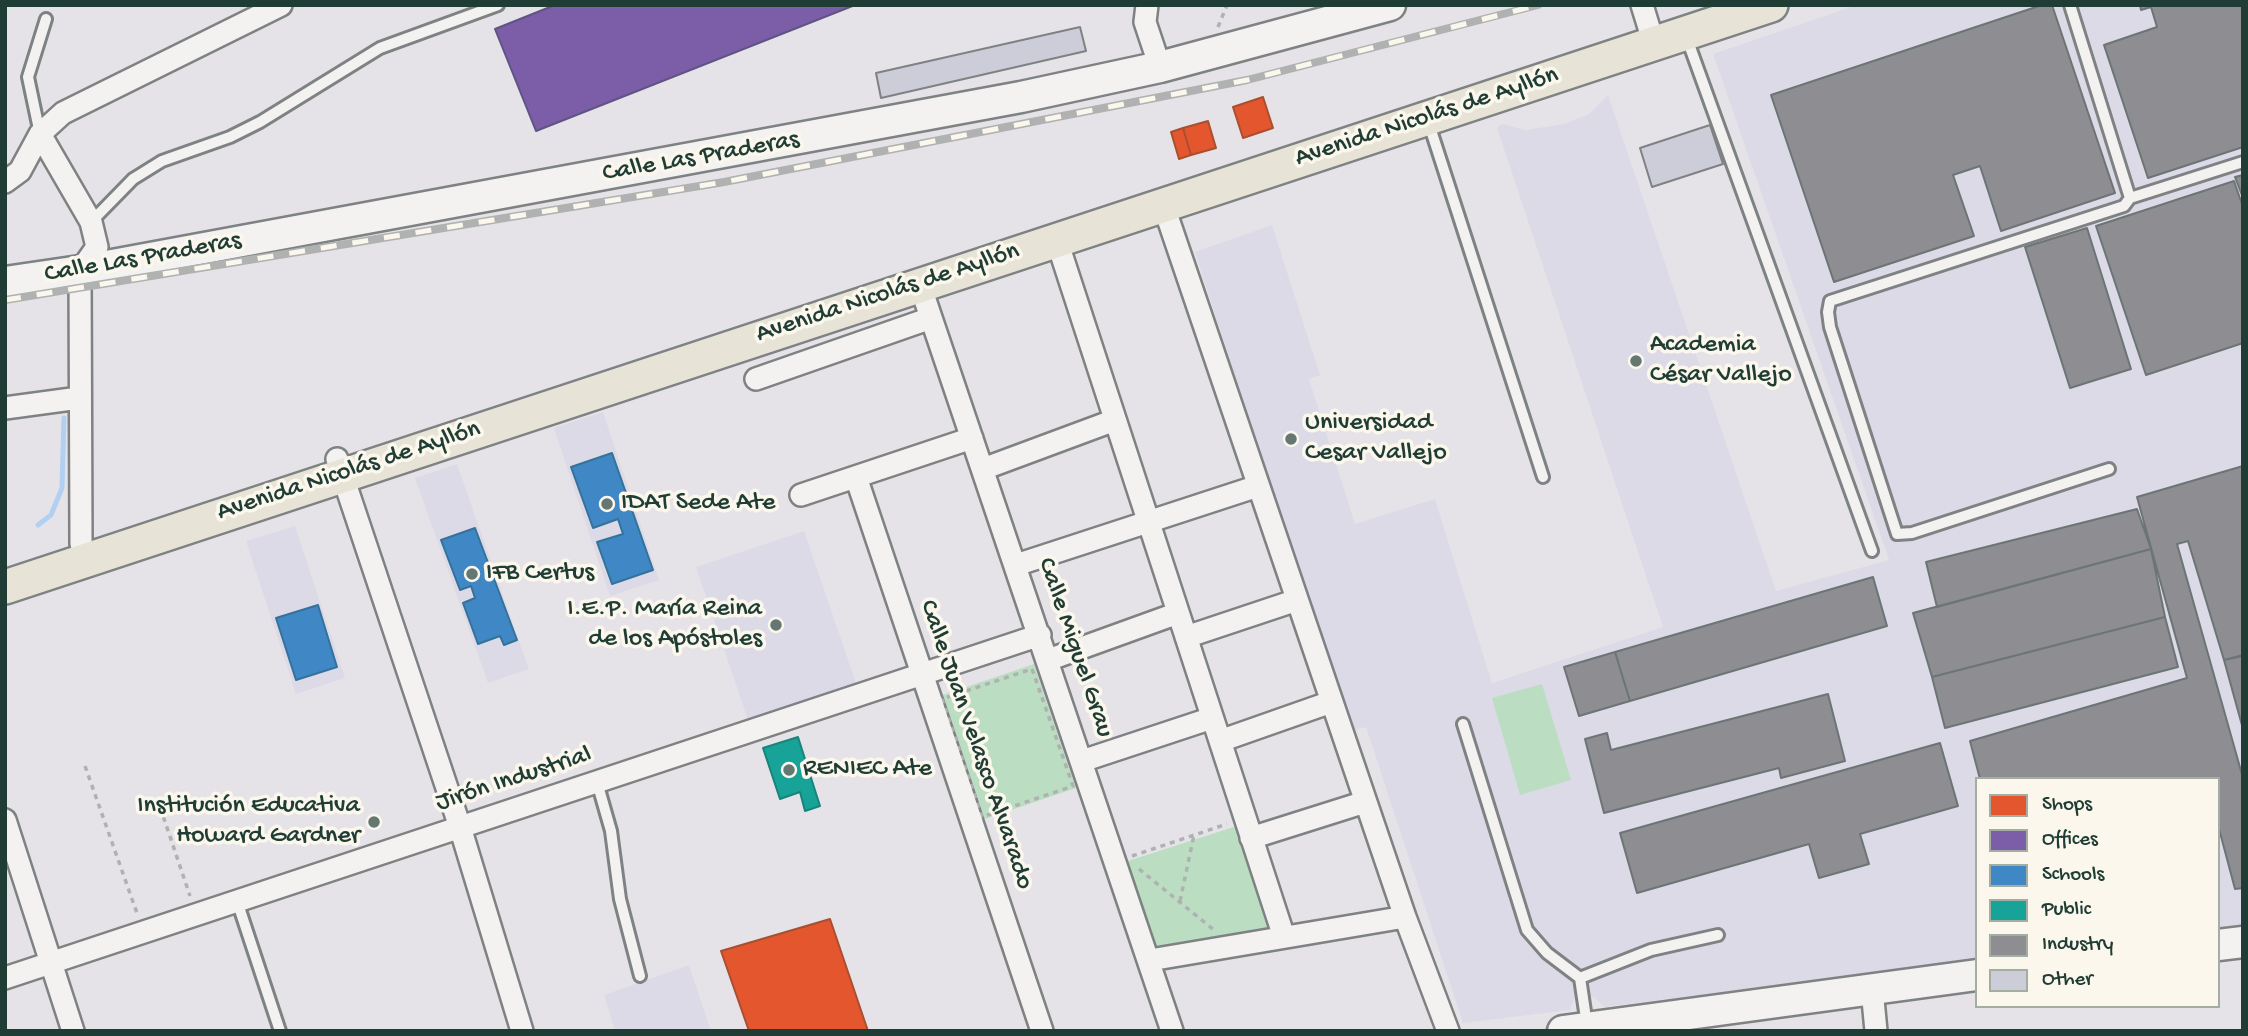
<!DOCTYPE html>
<meta charset="utf-8">
<style>
body{margin:0}
#map{position:relative;width:2248px;height:1036px;overflow:hidden;background:#e5e3e8;font-family:"Gochi Hand",sans-serif}
canvas{display:block}
.frame{position:absolute;inset:0;border:7px solid #1f3d34;pointer-events:none}
.legend{position:absolute;left:1975px;top:777px;width:245px;height:231px;box-sizing:border-box;background:#fbf7ec;border:2px solid #a3ada2;margin:0;padding:9px 12px;list-style:none;font-size:21px;color:#1f3d34}
.legend li{display:flex;align-items:center;gap:14px;height:35px}
.legend b{width:35px;border:2px solid #a3ada2}
</style>
<div id="map">
<canvas width="2248" height="1036"></canvas>
<div class="frame"></div>
<ul class="legend">
<li><b style="height:19px;background:#e4572e"></b>Shops</li>
<li><b style="height:19px;background:#7b5ea7"></b>Offices</li>
<li><b style="height:19px;background:#3f88c5"></b>Schools</li>
<li><b style="height:19px;background:#17a398"></b>Public</li>
<li><b style="height:19px;background:#8d8d92"></b>Industry</li>
<li><b style="height:19px;background:#cdcdd9"></b>Other</li>
</ul>
</div>
<script>
const c = document.querySelector('canvas').getContext('2d');
c.lineJoin = 'round';
function paint(path, color) { c.fillStyle = color; c.fill(path, 'evenodd'); }
const shape = rows => new Path2D(rows.map(r => 'M' + r).join(''));
function trace(path, color, width, dash) { c.strokeStyle = color; c.lineWidth = width; c.lineCap = dash ? 'butt' : 'round'; c.setLineDash(dash || []); c.stroke(path); }
function write(font, color, halo, rows, align = 'center') {
  c.font = font + ' "Gochi Hand",sans-serif'; c.lineWidth = 7; c.setLineDash([]); c.textBaseline = 'middle'; c.strokeStyle = halo; c.fillStyle = color; for (const [text, x, y, turn = 0] of rows) {
    c.save(); c.translate(x, y); c.rotate((+turn || 0) * Math.PI / 180); c.textAlign = isNaN(turn) ? turn : align; if (halo) c.strokeText(text, 0, 0); c.fillText(text, 0, 0); c.restore();
  }
}
paint(shape([
 [1857,5,2243,5,2243,926,2218,929,2218,779,1977,779,1977,960,1604,1007,1594,997,1574,999,1570,1010,1463,1023,1366,727,1348,732,1195,252,1272,225,1320,375,1309,379,1355,524,1435,499,1492,683,1663,627,1497,128,1502,124,1526,130,1564,124,1589,114,1608,95,1776,591,1889,560,1713,54],
 [603,412,659,580,610,596,554,428],
 [457,464,529,669,488,683,415,478],
 [295,526,345,678,296,694,246,541],
 [804,531,856,683,748,720,696,567],
 [689,965,711,1031,615,1031,604,995]
]), '#dddae7');
paint(shape([
 [1034,664,1076,788,979,821,937,697],
 [1542,684,1571,780,1520,795,1492,698],
 [1243,824,1278,934,1158,956,1128,861]
]), '#bbdec3');
const shops = shape([
 [1263,97,1273,128,1243,138,1233,107,1263,97],
 [1208,121,1216,148,1191,155,1183,128,1208,121],
 [1183,128,1191,155,1179,159,1171,132,1183,128],
 [830,919,868,1031,749,1031,721,951,830,919]
]);
paint(shops, '#e4572e');
trace(shops, '#a94f30', 2);
const offices = shape([
 [555,5,855,5,536,131,495,29,555,5]
]);
paint(offices, '#7b5ea7');
trace(offices, '#5f5484', 2);
const schools = shape([
 [612,453,653,570,612,584,597,542,623,534,618,519,593,528,571,467,612,453],
 [475,528,517,640,504,645,500,636,478,644,463,603,475,598,471,586,460,590,441,540,475,528],
 [318,605,337,667,296,680,276,618,318,605]
]);
paint(schools, '#3f88c5');
trace(schools, '#35729a', 2);
const public = shape([
 [798,737,820,806,805,811,800,792,780,799,763,748,798,737]
]);
paint(public, '#17a398');
trace(public, '#19847a', 2);
const industry = shape([
 [2042,5,2052,5,2115,193,2001,231,1980,166,1953,175,1974,236,1834,282,1771,95,2042,5],
 [2140,5,2243,5,2243,147,2148,178,2104,45,2157,27,2151,7,2141,10,2140,5],
 [2243,175,2243,198,2235,177,2243,175],
 [2234,181,2243,207,2243,343,2146,375,2096,226,2234,181],
 [2087,228,2131,369,2070,388,2025,247,2087,228],
 [2243,466,2243,655,2224,660,2188,541,2177,544,2243,778,2243,888,2235,889,2218,825,2218,779,1980,779,1970,741,2187,678,2137,497,2243,466],
 [2137,509,2151,549,1937,607,1926,562,2137,509],
 [2151,549,2165,617,1932,677,1913,613,2151,549],
 [1873,577,1887,626,1630,701,1615,652,1873,577],
 [2165,617,2178,667,1945,728,1932,677,2165,617],
 [1615,652,1630,701,1579,716,1564,667,1615,652],
 [2243,656,2243,729,2224,660,2243,656],
 [1828,694,1845,761,1781,778,1779,768,1604,813,1585,739,1607,733,1611,750,1828,694],
 [1940,743,1958,806,1860,834,1869,864,1819,878,1809,844,1637,893,1620,833,1940,743]
]);
paint(industry, '#8d8d92');
trace(industry, '#6c7576', 2);
trace(shape([
 [38,525,51,515,62,488,64,418]
]), '#b2d0f1', 5);
const building = shape([
 [1080,27,1086,51,881,98,876,73,1080,27],
 [1710,125,1723,164,1652,187,1640,148,1710,125]
]);
paint(building, '#cdcdd9');
trace(building, '#7e8283', 2);
const lane = shape([
 [2070,5,2130,198,2124,206,1830,301,1828,312,1830,327,1897,534,1912,533,2109,469],
 [1686,36,1872,551],
 [1429,124,1543,477],
 [40,134,28,77,46,19],
 [2130,198,2243,162],
 [91,222,133,179,162,161,230,137,260,122,380,48,498,5],
 [1463,724,1527,930,1547,953,1580,978,1587,1025],
 [597,782,611,831,620,899,640,976],
 [237,901,280,1031],
 [1580,978,1651,950,1718,935]
]);
const street = shape([
 [1147,5,1145,22,1160,67],
 [1642,5,1654,44],
 [40,134,91,222,97,247,80,271,81,544],
 [5,182,20,171,40,134,63,113,281,5],
 [1163,204,1405,917,1448,1031],
 [1056,238,1284,937],
 [920,285,1172,1031],
 [756,379,931,318],
 [5,408,79,398],
 [337,459,460,827,522,1031],
 [983,469,1115,420],
 [856,477,1042,1031],
 [801,495,972,438],
 [1016,565,1258,486],
 [1186,637,1297,600],
 [1048,660,1178,613],
 [1220,741,1331,702],
 [1082,761,1212,718],
 [5,820,73,1031],
 [1251,838,1365,802],
 [1150,960,1405,917],
 [5,978,1040,635],
 [1872,989,1876,1031]
]);
const secondary = shape([
 [5,282,80,271,1021,97,1160,67,1390,5],
 [2218,945,2243,942],
 [1563,1031,1977,975]
]);
const primary = shape([
 [5,587,1771,5]
]);
trace(lane, '#7e8283', 16);
trace(street, '#7e8283', 26);
trace(secondary, '#7e8283', 35);
trace(primary, '#7e8283', 38);
trace(shape([
 [1218,27,1227,5],
 [1032,669,1073,786,982,817,942,699,1032,669],
 [85,766,138,916],
 [157,798,190,896],
 [1132,856,1227,824],
 [1139,869,1214,930],
 [1180,901,1194,835]
]), '#afb2b0', 3.5, [5, 5]);
trace(lane, '#f3f2f0', 10);
trace(street, '#f3f2f0', 21);
trace(secondary, '#f3f2f0', 30);
trace(primary, '#e7e4d7', 33);
const rail = shape([
 [5,300,724,182,1247,80,1538,5]
]);
trace(rail, '#afb2b0', 8);
trace(rail, '#fbf7ec', 5, [16]);
for (const [x, y, r, color] of [
 [1636,361,7,"#647773"],
 [1291,439,7,"#647773"],
 [607,504,7,"#647773"],
 [472,574,7,"#647773"],
 [776,625,7,"#647773"],
 [789,770,7,"#647773"],
 [374,822,7,"#647773"]
]) { const dot = new Path2D(); dot.arc(x, y, r, 0, 2 * Math.PI); c.fillStyle = color; c.fill(dot); trace(dot, '#fbf7ec', 2.5); }
write('26px', '#1f3d34', '#fbf7ec', [
 ["Avenida Nicolás de Ayllón",1427,118,-18],
 ["Calle Las Praderas",701,158,-10],
 ["Calle Las Praderas",143,259,-10],
 ["Avenida Nicolás de Ayllón",888,294,-18],
 ["Avenida Nicolás de Ayllón",349,472,-18],
 ["Calle Miguel Grau",1074,648,71],
 ["Calle Juan Velasco Alvarado",975,745,71],
 ["Jirón Industrial",514,780,-18]
]);
write('26px', '#1f3d34', '#fbf7ec', [
 ["Academia",1650,346],
 ["César Vallejo",1650,376],
 ["Universidad",1305,424],
 ["Cesar Vallejo",1305,454],
 ["IDAT Sede Ate",621,504],
 ["IFB Certus",486,574],
 ["I.E.P. María Reina",762,610,"right"],
 ["de los Apóstoles",762,640,"right"],
 ["RENIEC Ate",803,770],
 ["Institución Educativa",360,807,"right"],
 ["Howard Gardner",360,837,"right"]
], 'left');
</script>
